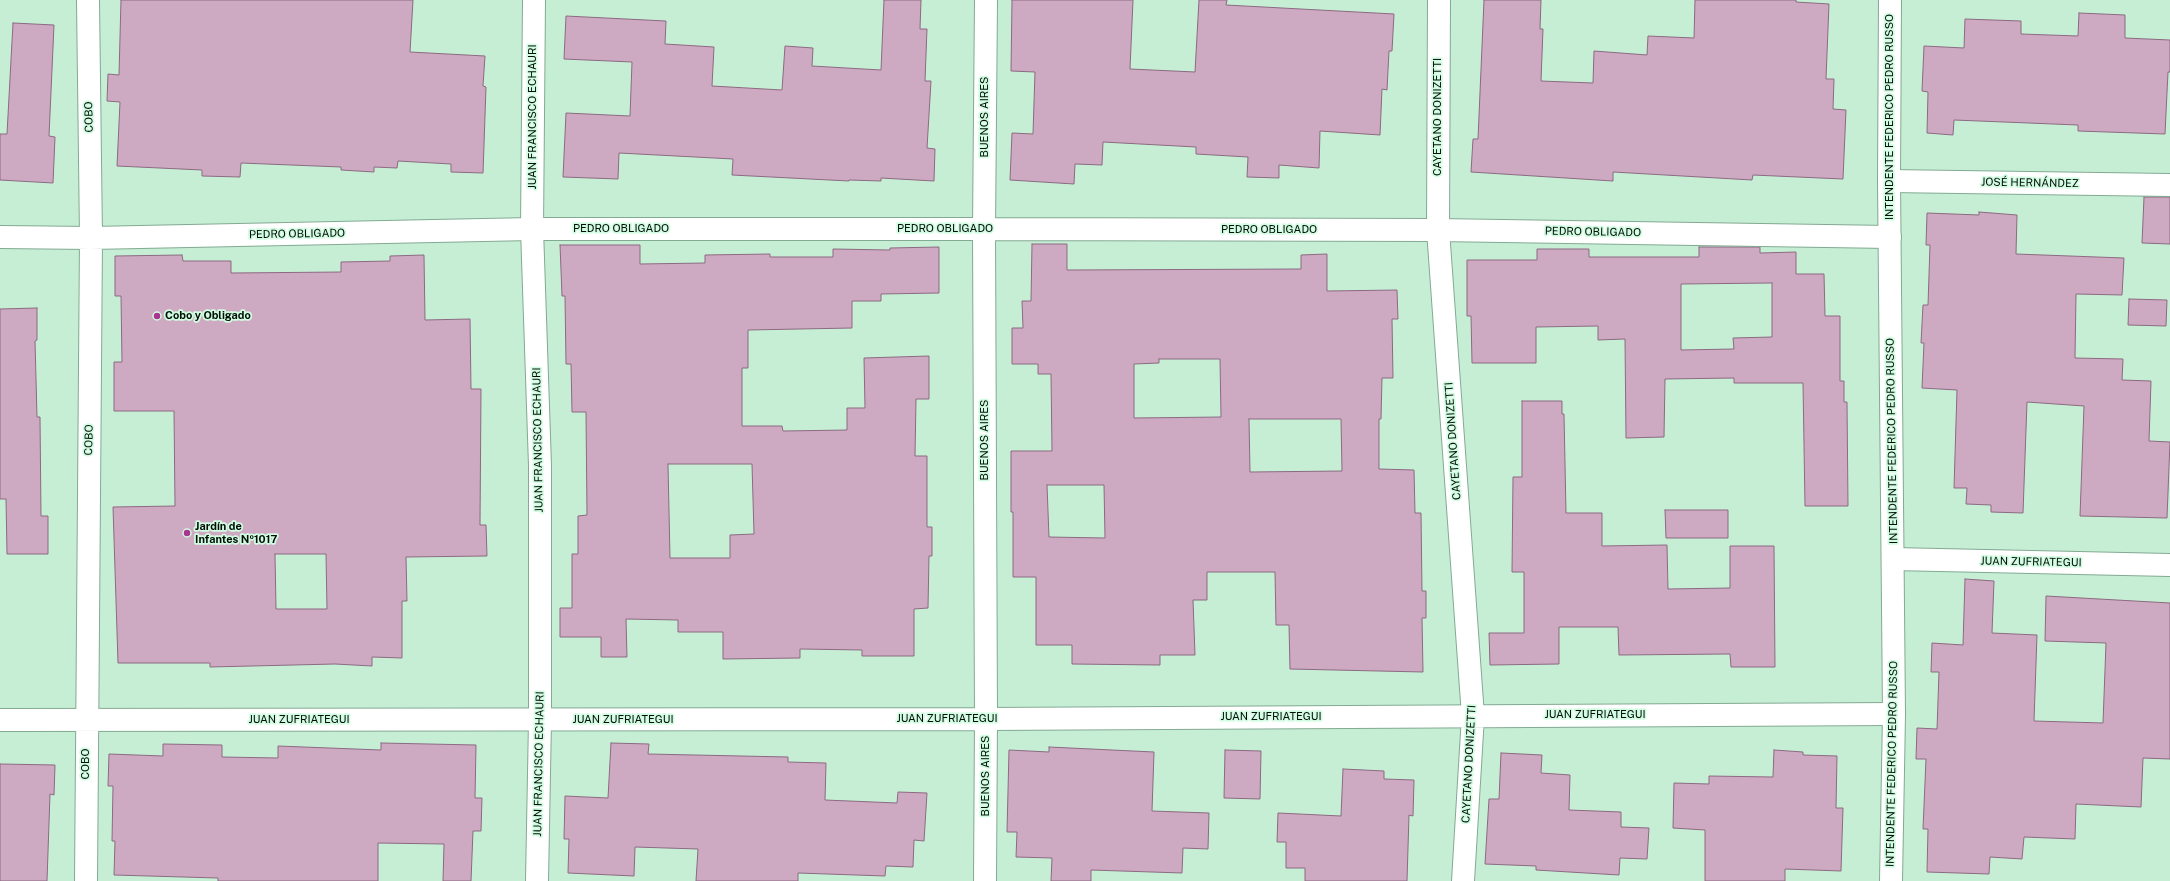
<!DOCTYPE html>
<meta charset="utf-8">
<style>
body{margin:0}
canvas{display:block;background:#c5eed5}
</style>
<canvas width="2170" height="881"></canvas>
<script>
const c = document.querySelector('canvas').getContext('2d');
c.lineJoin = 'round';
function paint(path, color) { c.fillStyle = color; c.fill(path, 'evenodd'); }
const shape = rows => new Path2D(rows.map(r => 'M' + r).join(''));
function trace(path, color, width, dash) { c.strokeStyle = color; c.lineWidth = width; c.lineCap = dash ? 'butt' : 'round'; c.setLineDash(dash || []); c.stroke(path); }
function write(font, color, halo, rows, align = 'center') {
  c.font = font + ' "Public Sans",sans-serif'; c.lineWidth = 3.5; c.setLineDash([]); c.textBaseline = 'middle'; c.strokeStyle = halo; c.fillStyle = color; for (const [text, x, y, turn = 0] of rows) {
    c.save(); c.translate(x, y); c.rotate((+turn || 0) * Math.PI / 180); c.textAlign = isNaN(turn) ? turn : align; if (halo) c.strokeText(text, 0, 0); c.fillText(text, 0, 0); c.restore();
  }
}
const building = shape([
 [121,0,413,0,410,52,485,56,483,86,486,87,483,173,451,172,451,164,398,161,397,168,374,167,374,172,341,170,341,167,241,163,240,177,202,176,202,170,117,166,120,102,107,101,108,74,119,75,121,0],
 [884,0,921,0,920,29,927,29,925,81,931,81,927,148,935,149,934,181,881,178,881,181,849,180,849,181,732,175,733,159,619,153,618,179,563,177,566,113,630,116,632,62,564,59,566,16,666,21,665,44,714,47,712,86,782,90,785,46,813,48,812,66,881,70,884,0],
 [1012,0,1133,0,1130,69,1195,72,1199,0,1227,0,1226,5,1394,14,1392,51,1389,51,1387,90,1382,89,1380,135,1320,131,1319,168,1279,165,1279,178,1247,177,1248,157,1196,154,1196,147,1103,142,1102,165,1075,164,1074,184,1010,180,1012,133,1033,134,1035,72,1011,71,1012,0],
 [1484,0,1541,0,1540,29,1543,29,1541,81,1593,83,1594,51,1647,55,1648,36,1694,38,1695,0,1796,0,1796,2,1829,4,1826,79,1834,79,1833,109,1846,110,1843,179,1753,175,1752,180,1613,172,1613,181,1471,172,1473,139,1478,139,1484,0],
 [2079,13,2125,15,2125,38,2170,40,2170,72,2168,72,2165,134,2078,131,2078,125,1954,120,1953,135,1927,133,1928,92,1922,91,1924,46,1964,48,1965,19,2021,21,2021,34,2078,36,2079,13],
 [13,23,54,25,49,136,55,137,53,183,0,180,0,134,7,134,13,23],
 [2144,197,2170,197,2170,244,2142,243,2144,197],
 [1979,212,2017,215,2016,254,2124,258,2122,295,2076,294,2075,358,2123,359,2122,380,2151,381,2149,441,2170,442,2167,518,2080,516,2084,406,2027,402,2023,513,1991,512,1991,505,1966,504,1967,488,1954,488,1957,390,1922,388,1924,343,1921,343,1923,305,1928,305,1930,245,1926,245,1927,213,1979,215,1979,212],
 [1032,244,1067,244,1067,270,1301,269,1301,255,1327,254,1327,291,1397,290,1398,319,1392,319,1393,378,1382,378,1381,419,1379,419,1379,469,1414,470,1415,513,1421,513,1422,591,1426,591,1426,618,1422,618,1423,672,1290,669,1289,625,1276,625,1275,572,1207,572,1207,600,1193,600,1195,655,1160,655,1160,665,1072,664,1072,645,1036,645,1036,577,1013,577,1013,512,1011,512,1011,451,1052,451,1051,374,1038,374,1038,364,1012,364,1012,328,1023,328,1022,301,1031,301,1032,244],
 [1159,359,1220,359,1221,417,1134,418,1134,364,1159,363,1159,359],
 [1249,419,1341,419,1342,471,1250,472,1249,419],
 [1047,485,1104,485,1105,538,1049,537,1047,485],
 [560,245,640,245,640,264,705,263,705,255,770,254,770,257,833,257,833,249,890,250,890,248,939,247,939,293,881,294,881,301,852,301,852,328,748,330,748,368,742,368,742,426,782,426,783,431,847,430,847,408,865,408,864,358,929,356,929,399,916,399,915,456,927,456,927,527,932,527,932,556,929,556,928,608,914,609,914,656,862,656,862,650,800,649,800,658,723,659,723,632,678,632,678,620,626,619,627,657,601,657,601,637,560,637,560,608,572,608,572,554,578,554,578,516,587,515,586,412,572,412,571,364,566,364,565,296,562,296,560,245],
 [668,464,752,464,754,534,730,535,730,558,670,558,668,464],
 [1699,247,1760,247,1760,253,1796,252,1796,274,1824,274,1825,316,1840,316,1840,381,1844,381,1844,402,1847,402,1848,506,1805,506,1803,383,1734,383,1734,378,1665,379,1664,437,1626,438,1625,339,1598,340,1598,326,1536,327,1536,363,1472,363,1471,316,1467,316,1467,260,1537,260,1537,249,1589,249,1589,257,1699,257,1699,247],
 [1772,283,1772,337,1733,338,1734,349,1681,350,1681,284,1772,283],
 [182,255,183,261,231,261,231,273,341,272,341,262,390,261,390,256,424,255,425,320,470,319,471,389,481,389,480,525,486,525,487,556,406,557,407,601,402,601,402,658,372,657,372,666,335,664,210,667,210,663,118,663,113,507,175,506,174,411,114,411,114,362,122,362,121,296,115,296,115,256,182,255],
 [275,554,326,554,327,609,276,609,275,554],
 [2129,299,2167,300,2166,326,2128,325,2129,299],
 [37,308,37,340,35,341,37,417,40,417,41,516,48,516,48,554,7,554,6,499,0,499,0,309,37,308],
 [1522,401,1562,401,1562,414,1564,414,1566,513,1602,513,1602,546,1667,545,1668,589,1730,588,1730,546,1774,546,1775,667,1731,667,1730,654,1619,655,1618,627,1559,627,1559,664,1490,665,1489,633,1524,633,1524,572,1512,572,1513,477,1522,477,1522,401],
 [1665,510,1728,510,1728,538,1666,538,1665,510],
 [1965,579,1994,581,1992,633,2037,635,2034,721,2103,723,2106,643,2045,641,2046,596,2170,603,2170,759,2143,758,2141,807,2076,804,2075,839,2024,837,2022,859,1990,857,1989,874,1927,872,1928,829,1923,829,1926,759,1916,759,1917,728,1937,729,1939,672,1931,672,1932,643,1963,645,1965,579],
 [381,743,476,745,475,798,482,798,481,831,473,831,471,881,443,881,444,844,378,843,378,881,218,881,218,878,114,875,115,841,112,841,113,786,108,786,109,754,163,756,163,744,222,745,222,757,278,758,278,746,381,750,381,743],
 [611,743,649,744,648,754,788,757,788,762,826,763,825,800,897,803,898,792,927,793,924,841,914,840,913,867,886,866,885,876,798,873,798,881,696,881,698,849,635,847,634,876,568,873,569,839,564,839,565,796,608,798,611,743],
 [1049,747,1154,752,1152,811,1209,813,1208,849,1183,848,1182,873,1091,870,1091,881,1051,881,1052,858,1016,857,1017,832,1007,832,1009,750,1049,752,1049,747],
 [1225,750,1261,751,1260,799,1224,798,1225,750],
 [1774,750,1803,752,1803,755,1837,756,1836,808,1843,808,1841,871,1785,869,1785,881,1705,881,1705,830,1673,828,1674,783,1709,784,1709,776,1773,777,1774,750],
 [1501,753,1542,755,1541,773,1570,775,1569,810,1621,812,1621,827,1649,828,1647,859,1620,858,1619,875,1536,870,1536,866,1485,864,1489,799,1499,799,1501,753],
 [0,764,55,765,54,795,50,794,47,881,0,881,0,764],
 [1343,769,1384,771,1384,779,1414,780,1413,816,1409,815,1407,881,1305,881,1305,868,1286,868,1286,842,1277,842,1278,813,1341,816,1343,769]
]);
paint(building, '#cea9c2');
trace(building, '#8c6a81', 1);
const minor = shape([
 [534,0,532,229,540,466,540,720,537,881],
 [1439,0,1438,230,1473,716,1463,881],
 [1889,181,2170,185],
 [0,237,91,238,532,229,984,229,1438,230,1890,237],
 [1893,559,2170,565],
 [0,720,986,719,1894,714],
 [86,881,91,238,88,0],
 [985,881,986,719,984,229,986,0]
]);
const tertiary = shape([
 [1890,0,1889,181,1894,714,1891,881]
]);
trace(minor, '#83aa92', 24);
trace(tertiary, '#83aa92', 24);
trace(minor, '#fff', 22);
trace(tertiary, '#fff', 22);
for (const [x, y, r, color] of [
 [157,316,4,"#a93590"],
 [187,533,4,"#a93590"]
]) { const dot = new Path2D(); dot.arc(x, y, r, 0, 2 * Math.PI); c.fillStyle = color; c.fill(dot); trace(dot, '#d2fce2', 1.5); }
write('11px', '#020f07', '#d2fce2', [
 ["COBO",89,117,-91],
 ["JUAN FRANCISCO ECHAURI",533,117,-90],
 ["BUENOS AIRES",985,117,-90],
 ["CAYETANO DONIZETTI",1438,117,-90],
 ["INTENDENTE FEDERICO PEDRO RUSSO",1890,117,-90],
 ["JOSÉ HERNÁNDEZ",2030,183,1],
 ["PEDRO OBLIGADO",621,229],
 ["PEDRO OBLIGADO",945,229],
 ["PEDRO OBLIGADO",1269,230],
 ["PEDRO OBLIGADO",1593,232,1],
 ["PEDRO OBLIGADO",297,234,-1],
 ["COBO",89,440,-89],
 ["JUAN FRANCISCO ECHAURI",538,440,-91],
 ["BUENOS AIRES",985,440,-90],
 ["CAYETANO DONIZETTI",1453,441,-94],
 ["INTENDENTE FEDERICO PEDRO RUSSO",1892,441,-91],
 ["JUAN ZUFRIATEGUI",2031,562,1],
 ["JUAN ZUFRIATEGUI",1595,715],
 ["JUAN ZUFRIATEGUI",1271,717],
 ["JUAN ZUFRIATEGUI",947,719],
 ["JUAN ZUFRIATEGUI",299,720],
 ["JUAN ZUFRIATEGUI",623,720],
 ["COBO",86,764,-90],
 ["JUAN FRANCISCO ECHAURI",539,764,-89],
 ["CAYETANO DONIZETTI",1469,764,-87],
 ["INTENDENTE FEDERICO PEDRO RUSSO",1892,764,-89],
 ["BUENOS AIRES",986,776,-90]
]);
write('bold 11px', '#020f07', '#d2fce2', [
 ["Cobo y Obligado",165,316],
 ["Jardín de",195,527],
 ["Infantes Nº1017",195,540]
], 'left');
</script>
